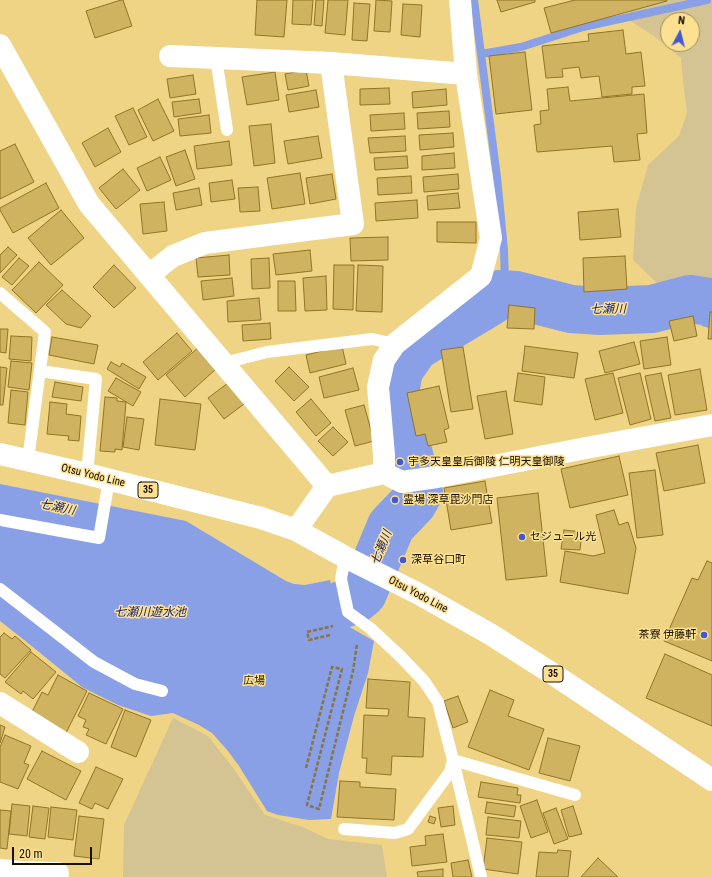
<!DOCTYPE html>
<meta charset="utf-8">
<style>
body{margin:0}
#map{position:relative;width:712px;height:877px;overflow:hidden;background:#efd486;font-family:"Roboto Condensed",sans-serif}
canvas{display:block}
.north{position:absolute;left:660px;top:12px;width:40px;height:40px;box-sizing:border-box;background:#fde193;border:1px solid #a18d58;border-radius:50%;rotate:7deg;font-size:11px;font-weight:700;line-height:16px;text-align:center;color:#181000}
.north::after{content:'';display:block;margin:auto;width:14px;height:18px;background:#4359cd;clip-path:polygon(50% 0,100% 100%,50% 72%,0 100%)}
.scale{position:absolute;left:12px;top:847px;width:80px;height:18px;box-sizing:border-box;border:2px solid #181000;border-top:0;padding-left:5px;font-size:12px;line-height:14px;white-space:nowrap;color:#181000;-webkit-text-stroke:3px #fde193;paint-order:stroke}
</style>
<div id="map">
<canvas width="712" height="877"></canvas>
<div class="north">N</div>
<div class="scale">20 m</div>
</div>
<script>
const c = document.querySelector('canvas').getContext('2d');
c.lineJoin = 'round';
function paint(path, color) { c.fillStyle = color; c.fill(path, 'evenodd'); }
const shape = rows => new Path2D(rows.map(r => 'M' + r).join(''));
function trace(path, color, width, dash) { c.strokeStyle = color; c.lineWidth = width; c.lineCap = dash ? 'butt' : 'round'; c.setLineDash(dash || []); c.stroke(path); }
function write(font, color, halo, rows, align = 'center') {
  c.font = font + ' "Roboto Condensed","Noto Sans JP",sans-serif'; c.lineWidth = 3; c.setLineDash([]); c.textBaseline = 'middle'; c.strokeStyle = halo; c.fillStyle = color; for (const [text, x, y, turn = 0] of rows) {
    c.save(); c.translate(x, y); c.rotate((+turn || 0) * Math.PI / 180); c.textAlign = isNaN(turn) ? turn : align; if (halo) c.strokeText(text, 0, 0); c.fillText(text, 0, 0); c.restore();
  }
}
paint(shape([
 [639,0,712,0,712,294,665,291,633,260,636,208,648,165,679,136,687,112,683,81,681,58,654,36,626,18],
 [668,20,692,20,692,44,668,44],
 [173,718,208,736,234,769,265,815,303,827,328,839,382,845,387,877,123,877,124,825]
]), '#d4c393');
paint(shape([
 [0,484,186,521,286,581,294,584,305,585,330,580,339,621,374,641,368,673,354,716,339,773,331,819,309,820,278,815,267,811,239,766,228,751,212,733,199,725,173,713,151,716,118,705,82,687,23,639,0,621]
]), '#899fe6');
trace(shape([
 [474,0,497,177,504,250,505,284,500,294],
 [481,54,521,47,583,27,707,0]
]), '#899fe6', 8);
trace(shape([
 [273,606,280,610,296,613,313,613,331,609,356,599,363,593,391,526,413,503,419,492,394,399,399,370,415,347,490,302,500,294,516,295,571,309,600,311,652,309,690,299,710,302,712,304]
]), '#899fe6', 48);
const building = shape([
 [121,0,123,0,132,26,95,38,86,11,121,0],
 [257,0,287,0,284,37,255,35,257,0],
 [293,0,313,0,311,25,292,24,293,0],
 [316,0,324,0,322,26,314,25,316,0],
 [328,0,348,0,345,35,325,33,328,0],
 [376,0,392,1,390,32,374,31,376,0],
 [497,0,535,0,535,2,501,12,497,0],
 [575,0,667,0,667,1,551,33,544,8,575,0],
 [354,3,370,4,367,41,352,40,354,3],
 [403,4,422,5,420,37,401,35,403,4],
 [623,30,626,54,641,52,645,86,632,87,632,94,602,97,599,76,581,78,579,67,562,69,563,77,546,78,542,46,589,41,588,34,623,30],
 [525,52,532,110,496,114,489,56,525,52],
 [306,70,309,86,288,90,285,74,306,70],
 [275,72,279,100,247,105,242,77,275,72],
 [193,75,196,94,170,98,167,79,193,75],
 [568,87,570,101,644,94,647,133,637,134,640,160,614,162,612,146,537,152,534,125,541,124,540,111,549,110,547,89,568,87],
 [389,88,390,104,360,105,360,89,389,88],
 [446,89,447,105,413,108,412,92,446,89],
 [316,90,319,107,289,112,286,95,316,90],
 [158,99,174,131,153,141,138,110,158,99],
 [199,99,201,113,174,117,172,102,199,99],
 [133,108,147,137,129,145,115,116,133,108],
 [449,111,450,127,418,129,417,113,449,111],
 [404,113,405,129,371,131,370,115,404,113],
 [209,115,211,133,180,136,178,119,209,115],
 [271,124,275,163,254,166,249,126,271,124],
 [108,128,121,152,95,167,82,143,108,128],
 [453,133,454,147,420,150,419,135,453,133],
 [318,136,322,158,288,164,284,141,318,136],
 [405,136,406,151,370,153,368,138,405,136],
 [229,141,232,165,197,169,194,146,229,141],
 [15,144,34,182,0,199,0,151,15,144],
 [185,150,195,179,176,186,166,157,185,150],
 [454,153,455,168,422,170,422,156,454,153],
 [407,156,408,168,375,170,374,158,407,156],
 [160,157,171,180,147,191,137,168,160,157],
 [123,169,140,190,116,209,99,188,123,169],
 [300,173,305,204,272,209,267,178,300,173],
 [332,174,336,199,310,204,306,178,332,174],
 [458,174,459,189,424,192,423,177,458,174],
 [411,176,412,193,378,195,377,178,411,176],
 [232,180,235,199,211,202,209,183,232,180],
 [46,183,59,208,13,233,0,210,0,208,46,183],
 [258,187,260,211,240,212,238,188,258,187],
 [199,188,202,205,176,210,173,193,199,188],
 [458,193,460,208,428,210,427,196,458,193],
 [417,200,418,218,376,221,375,203,417,200],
 [164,202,167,231,143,234,140,204,164,202],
 [618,209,621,237,580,240,578,212,618,209],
 [61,210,84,238,51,265,28,238,61,210],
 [437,222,476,222,476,243,437,242,437,222],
 [388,237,388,260,351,261,350,238,388,237],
 [8,247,17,255,0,273,0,255,8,247],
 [310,250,312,271,276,275,273,254,310,250],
 [229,255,230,275,198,277,196,258,229,255],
 [625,256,627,289,584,292,583,258,625,256],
 [19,258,29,266,12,285,2,277,19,258],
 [269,258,270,288,252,289,251,259,269,258],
 [39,262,63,285,36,313,12,290,39,262],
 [114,265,136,288,114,308,93,287,114,265],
 [334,265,354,265,353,310,333,309,334,265],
 [358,265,383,266,382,312,356,311,358,265],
 [326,276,327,310,305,311,303,278,326,276],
 [232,278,234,296,203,300,201,281,232,278],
 [278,281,295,281,296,311,278,311,278,281],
 [62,290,91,316,81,328,66,324,46,305,62,290],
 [259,298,261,320,228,322,227,301,259,298],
 [509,305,535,308,534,329,507,328,509,305],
 [710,312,712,312,712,339,708,339,710,312],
 [693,316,697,336,674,341,669,321,693,316],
 [270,323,271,339,243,341,242,325,270,323],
 [0,329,8,329,6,353,0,352,0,329],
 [177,333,192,351,158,380,143,362,177,333],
 [11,336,32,337,31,361,9,359,11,336],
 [52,337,98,345,94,364,49,355,52,337],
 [667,337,671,365,644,369,640,341,667,337],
 [634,342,640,364,605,373,599,351,634,342],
 [342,346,346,364,310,373,306,355,342,346],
 [525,346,578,353,574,378,522,371,525,346],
 [463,347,473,409,451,412,441,350,463,347],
 [198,348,216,369,185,397,166,375,198,348],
 [11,361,32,363,29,390,8,387,11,361],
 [111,362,120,367,122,363,146,377,139,389,107,369,111,362],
 [0,367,7,368,3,405,0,405,0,367],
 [289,367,309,387,294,401,275,381,289,367],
 [353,368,359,390,324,398,319,377,353,368],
 [700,369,707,410,675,415,668,375,700,369],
 [518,373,545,377,542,405,514,401,518,373],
 [613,373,623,413,595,420,585,379,613,373],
 [640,373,651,419,630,425,618,378,640,373],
 [661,373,671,418,655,421,645,376,661,373],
 [116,378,141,392,133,406,108,391,116,378],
 [55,382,83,387,81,401,52,397,55,382],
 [228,383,244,404,224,419,208,398,228,383],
 [439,386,449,428,444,430,447,442,428,446,425,434,416,436,407,393,439,386],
 [11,390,28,392,25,425,8,423,11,390],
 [506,391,513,434,485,439,477,396,506,391],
 [105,397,117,398,117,401,126,402,122,450,115,449,115,452,100,451,105,397],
 [160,399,201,404,195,450,155,445,160,399],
 [311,399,331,423,316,436,296,412,311,399],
 [50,402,67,404,66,414,81,416,79,441,68,440,69,436,47,434,50,402],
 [364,405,374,441,355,446,345,410,364,405],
 [127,417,144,419,139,450,123,447,127,417],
 [333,427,348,442,333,456,318,441,333,427],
 [698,445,705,483,664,491,656,453,698,445],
 [619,456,628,495,570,508,561,469,619,456],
 [655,470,663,535,637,538,629,473,655,470],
 [485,481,492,523,451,530,444,488,485,481],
 [538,493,547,576,506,580,497,498,538,493],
 [614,510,619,525,628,522,636,548,628,594,560,582,565,551,593,556,605,553,596,515,614,510],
 [564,530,582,532,580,550,561,549,564,530],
 [707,561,712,563,712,661,664,641,692,578,698,580,707,561],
 [4,633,12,639,15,636,31,650,5,678,0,674,0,637,4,633],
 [31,652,56,672,33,699,23,691,21,694,5,682,31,652],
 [665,654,712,675,712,726,646,698,665,654],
 [58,675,87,691,66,733,31,714,42,692,48,695,58,675],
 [368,679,410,682,408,717,425,718,423,757,392,756,391,775,366,773,367,758,362,758,364,715,388,716,389,709,366,708,368,679],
 [490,690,514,700,508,716,544,729,529,770,468,747,490,690],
 [89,693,123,709,106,744,86,735,89,729,83,727,86,720,78,716,89,693],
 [458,696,468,722,453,728,444,701,458,696],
 [125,710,151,720,136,757,111,747,125,710],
 [0,725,5,727,0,743,0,725],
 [5,735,31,746,24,763,29,765,18,789,0,782,0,747,5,735],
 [548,738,580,746,570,781,539,773,548,738],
 [42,751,81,771,66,800,27,779,42,751],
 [96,767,123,779,108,809,95,803,92,809,79,803,96,767],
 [340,781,360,782,360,787,396,789,394,820,337,817,340,781],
 [481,782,518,788,517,795,521,795,520,803,478,797,481,782],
 [537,800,548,832,531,838,520,806,537,800],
 [487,802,516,806,514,817,485,813,487,802],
 [12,804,30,806,27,836,9,834,12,804],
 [33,806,49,808,45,839,29,837,33,806],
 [453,806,455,825,441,827,438,808,453,806],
 [573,806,582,834,569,837,561,810,573,806],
 [51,807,77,810,73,840,48,837,51,807],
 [556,808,568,839,554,844,543,813,556,808],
 [0,810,11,811,7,849,0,848,0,810],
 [79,816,104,819,99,859,74,856,79,816],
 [430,816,436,818,434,824,428,822,430,816],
 [488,817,521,821,519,838,486,835,488,817],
 [443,834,447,862,412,866,410,847,426,845,425,836,443,834],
 [487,838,522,842,518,874,483,869,487,838],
 [558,850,571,851,568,877,536,877,539,852,557,853,558,850],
 [598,858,618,877,581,877,598,858],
 [468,860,472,877,453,877,451,863,468,860],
 [443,869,443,877,418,877,417,872,443,869]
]);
paint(building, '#d0b361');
trace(building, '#8f7524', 1);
trace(shape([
 [330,635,309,640,307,632,333,626],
 [306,768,332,667,342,669,307,805,319,809,353,671,357,644]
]), '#877545', 2.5, [4, 2]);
trace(shape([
 [216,58,227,130],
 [0,293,45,332,28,460],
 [224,363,267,352,372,339,395,344],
 [40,371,96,379,87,474],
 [0,520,99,538,109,480],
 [0,589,94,662,135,684,162,691],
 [344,829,395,833,408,829,450,772,453,760,438,702,424,681,400,656,370,628,348,612,341,579,345,557],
 [481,877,453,760,575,795]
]), '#fff', 12);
trace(shape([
 [0,45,89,204,327,486],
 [170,56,331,63,466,74],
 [149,275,173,256,205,243,353,224,331,63],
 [384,473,384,455,378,387,384,360,395,344,481,276,491,238,466,74,460,0],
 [296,530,327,486,384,473,402,482,437,477,586,448,712,425],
 [0,703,78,752],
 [0,870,22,872,58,873]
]), '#fff', 22);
trace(shape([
 [0,454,87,474,261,518,296,530,345,557,419,594,490,634,556,676,712,780]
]), '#fff', 22);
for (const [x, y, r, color] of [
 [400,462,4,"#4359cd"],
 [395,500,4,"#4359cd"],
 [522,537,4,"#4359cd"],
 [403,560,4,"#4359cd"],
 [704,635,4,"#4359cd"]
]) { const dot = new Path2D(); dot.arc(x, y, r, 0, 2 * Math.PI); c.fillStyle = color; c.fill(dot); trace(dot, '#fde193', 1.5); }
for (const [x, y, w] of [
 [148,490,20],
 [553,674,20]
]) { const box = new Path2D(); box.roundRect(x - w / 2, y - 8, w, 16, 3); c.fillStyle = '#fde193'; c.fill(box); trace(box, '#181000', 1); }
write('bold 10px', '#181000', null, [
 ["35",148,490],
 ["35",553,674]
]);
write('11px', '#181000', '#fde193', [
 ["宇多天皇皇后御陵 仁明天皇御陵",408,462],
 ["霊場 深草毘沙門店",403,500],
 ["セジュール光",530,537],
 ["深草谷口町",411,560],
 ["茶寮 伊藤軒",696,635,"right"]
], 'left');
write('11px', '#181000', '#fde193', [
 ["Otsu Yodo Line",93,476,14],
 ["Otsu Yodo Line",418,595,28]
]);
write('11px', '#362a05', '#fde193', [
 ["広場",254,681]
]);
write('italic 12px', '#1a2475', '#fde193', [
 ["七瀬川",608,310,-1],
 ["七瀬川",57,508,12],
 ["七瀬川",382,548,-68],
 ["七瀬川遊水池",150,613]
]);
</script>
